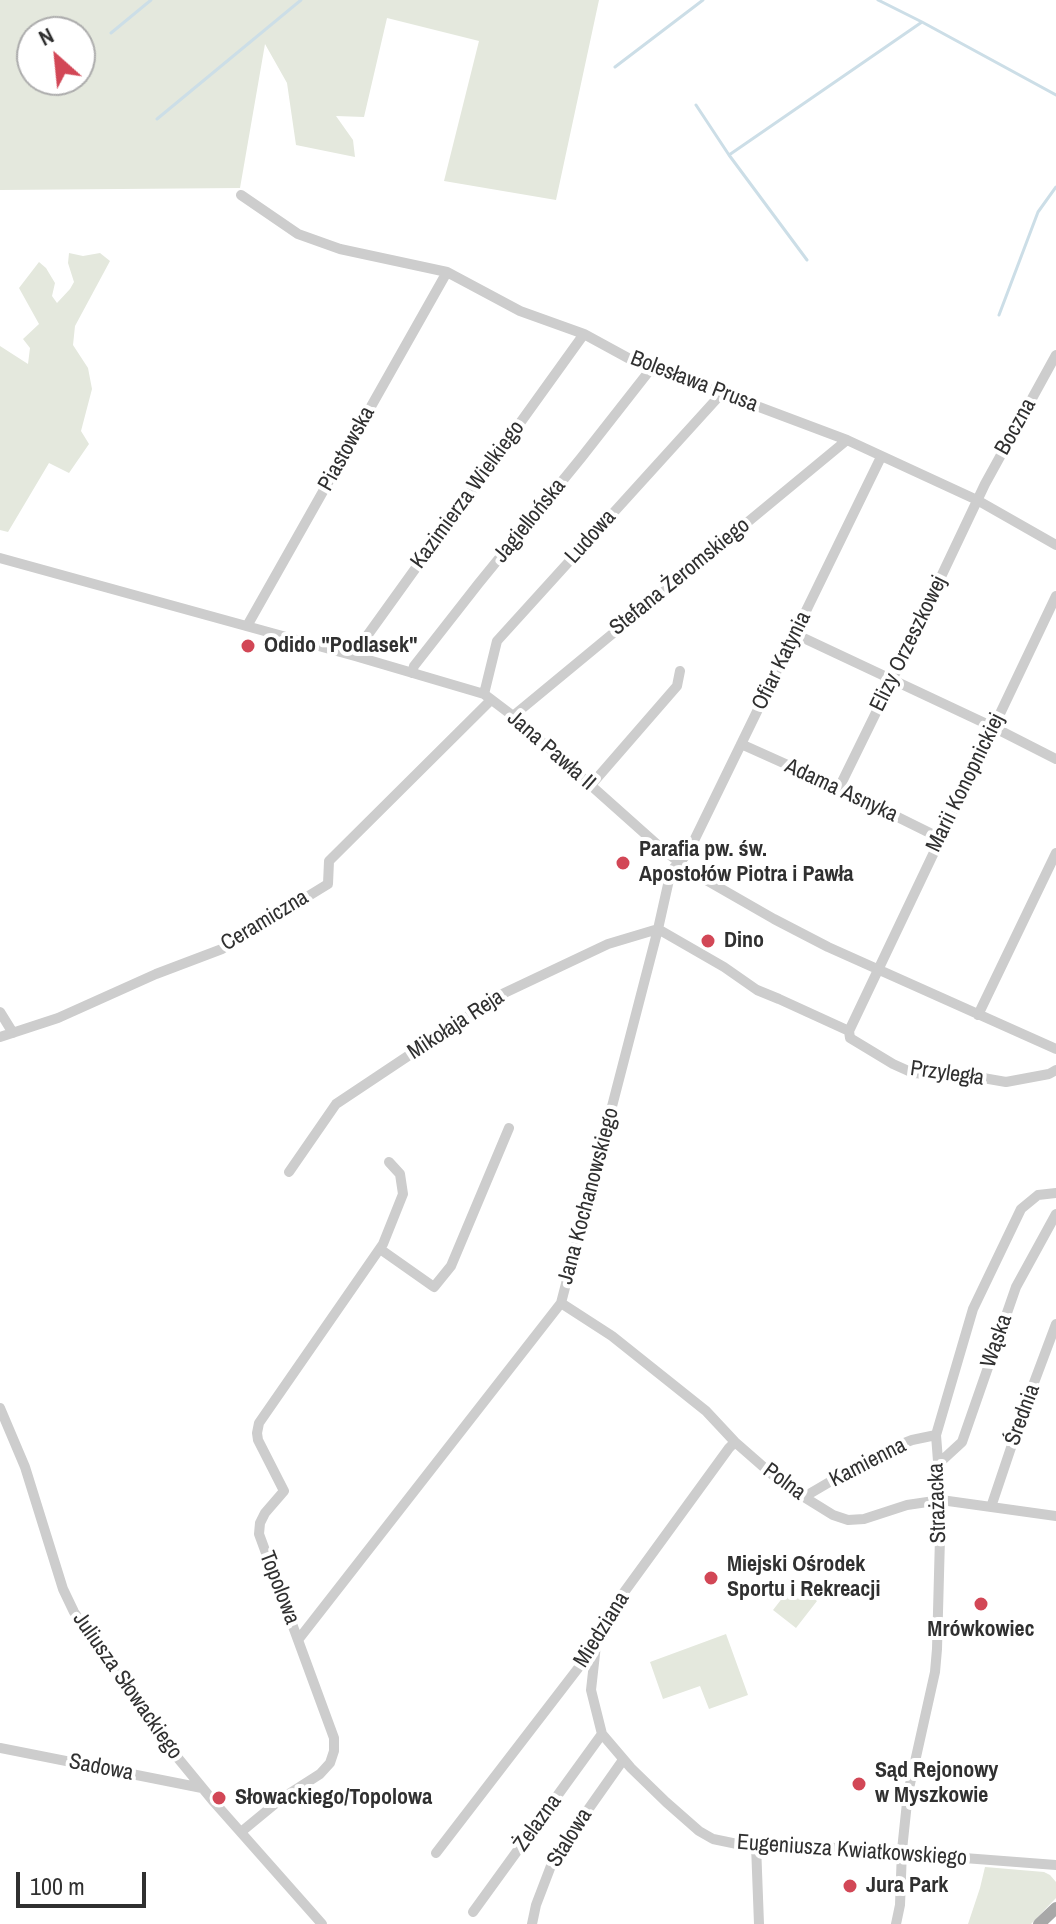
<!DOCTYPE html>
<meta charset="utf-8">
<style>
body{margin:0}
#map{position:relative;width:1056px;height:1924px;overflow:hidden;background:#fff;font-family:"Archivo Narrow",sans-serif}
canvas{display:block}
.north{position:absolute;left:16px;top:16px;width:80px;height:80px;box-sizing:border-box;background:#fff;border:2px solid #acacac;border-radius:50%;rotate:333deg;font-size:22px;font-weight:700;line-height:32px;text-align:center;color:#303030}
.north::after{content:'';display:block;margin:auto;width:28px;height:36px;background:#d24756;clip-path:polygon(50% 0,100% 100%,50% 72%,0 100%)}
.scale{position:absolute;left:16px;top:1872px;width:130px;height:36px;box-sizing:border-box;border:4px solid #303030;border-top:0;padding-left:10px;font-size:24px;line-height:28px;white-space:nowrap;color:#303030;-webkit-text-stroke:6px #fff;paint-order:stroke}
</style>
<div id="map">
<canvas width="1056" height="1924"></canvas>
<div class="north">N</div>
<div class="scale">100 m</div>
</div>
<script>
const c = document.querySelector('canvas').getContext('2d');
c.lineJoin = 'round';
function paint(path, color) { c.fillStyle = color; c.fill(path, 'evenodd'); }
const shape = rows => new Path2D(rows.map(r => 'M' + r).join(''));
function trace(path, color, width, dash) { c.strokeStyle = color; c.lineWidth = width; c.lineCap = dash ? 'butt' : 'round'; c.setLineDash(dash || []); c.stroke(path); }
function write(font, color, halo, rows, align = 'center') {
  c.font = font + ' "Archivo Narrow",sans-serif'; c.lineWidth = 8; c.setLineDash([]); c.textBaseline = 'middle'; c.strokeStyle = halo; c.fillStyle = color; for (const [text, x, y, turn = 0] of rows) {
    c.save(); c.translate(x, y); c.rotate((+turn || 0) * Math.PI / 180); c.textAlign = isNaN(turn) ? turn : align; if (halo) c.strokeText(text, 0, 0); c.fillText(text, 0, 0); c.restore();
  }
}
paint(shape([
 [0,0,599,0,556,200,444,181,479,41,387,18,364,117,336,116,353,140,355,157,296,145,287,83,265,44,240,188,0,190],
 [32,32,80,32,80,80,32,80],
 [69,253,83,256,100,253,110,261,75,326,73,345,88,368,92,389,81,431,89,444,69,473,49,463,8,532,0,530,0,346,28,364,30,348,23,339,39,324,19,288,39,262,46,268,55,283,52,296,57,303,70,289,74,282,68,263],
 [794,1583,817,1601,796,1628,773,1610],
 [726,1634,748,1695,709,1709,700,1686,663,1699,650,1662],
 [985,1867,1044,1872,1050,1875,1056,1882,1056,1898,1031,1924,968,1924,980,1888]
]), '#e4e8dd');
trace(shape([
 [878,0,922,22,1056,95],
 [111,33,151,0],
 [615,67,703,0],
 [696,105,729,155,922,22],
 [157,119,301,0],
 [729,155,807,260],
 [999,315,1038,212,1056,187]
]), '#ccdee7', 3);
trace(shape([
 [241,195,298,234,340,249,447,272,520,311,584,334,650,370,722,393,847,440,977,500,1056,545],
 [0,558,355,656,484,694,513,716,661,848,692,872,774,919,828,947,1056,1049],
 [1056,596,849,1031,850,1038,893,1064,913,1073,983,1078,1006,1082,1049,1074,1056,1070],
 [247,626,447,272],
 [795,634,993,727,1056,759],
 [355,656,359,647,584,334],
 [412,673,414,666,479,583,581,458,650,370],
 [484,694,497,641,722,393],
 [513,716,847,440],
 [741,744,839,788,940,838],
 [591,785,677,686,680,671],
 [839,788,892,680,985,484,1056,355],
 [0,1012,13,1033],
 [978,1015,1056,853],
 [0,1037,58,1018,156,974,222,949,328,884,329,861,491,700],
 [289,1172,336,1104,498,996,608,944,658,929,724,967,757,990,779,999,849,1031],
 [380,1249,434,1287,451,1266,509,1128],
 [561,1303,612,1336,706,1411,735,1442,783,1484,833,1515,848,1520,864,1519,907,1505,941,1500,1056,1516],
 [0,1408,25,1467,63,1589,74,1612,168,1746,214,1802,322,1924],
 [937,1465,962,1442,1016,1287,1056,1214],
 [804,1497,879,1453,912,1440,936,1435],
 [991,1507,1023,1412,1056,1324],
 [298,1640,561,1303,658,929,671,871,688,853,881,457],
 [596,1645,591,1690,602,1734,631,1768,666,1802,699,1831,713,1839,742,1845,902,1850,951,1857,1056,1865],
 [0,1748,202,1788],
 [241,1832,281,1799,320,1774,330,1763,334,1751,334,1738,259,1534,260,1523,265,1513,284,1491,258,1440,257,1433,259,1423,383,1244,403,1194,400,1174,389,1162],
 [756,1845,759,1924],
 [436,1853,596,1645,606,1617,729,1448,735,1442],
 [473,1912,602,1734],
 [532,1924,536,1905,554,1858,623,1760],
 [896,1924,900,1905,902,1850,908,1793,935,1672,937,1649,941,1500,936,1435,973,1309,1021,1209,1038,1195,1056,1193]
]), '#cdcdcd', 10);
trace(shape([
 [1039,1924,1056,1908]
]), '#a8a8a8', 12);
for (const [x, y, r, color] of [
 [248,646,8,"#d24756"],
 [623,863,8,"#d24756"],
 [708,941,8,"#d24756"],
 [711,1578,8,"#d24756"],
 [981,1604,8,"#d24756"],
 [859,1784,8,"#d24756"],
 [219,1798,8,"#d24756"],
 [850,1886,8,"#d24756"]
]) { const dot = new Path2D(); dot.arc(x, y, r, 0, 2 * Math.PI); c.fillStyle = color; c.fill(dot); trace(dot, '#fff', 3); }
write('22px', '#303030', '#fff', [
 ["Bolesława Prusa",694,382,21],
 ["Boczna",1016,427,-61],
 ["Piastowska",347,449,-61],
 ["Kazimierza Wielkiego",468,495,-54],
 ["Jagiellońska",530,521,-51],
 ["Ludowa",591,537,-48],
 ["Stefana Żeromskiego",680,577,-39],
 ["Elizy Orzeszkowej",909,644,-64],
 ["Ofiar Katynia",782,661,-64],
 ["Jana Pawła II",551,751,41],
 ["Marii Konopnickiej",966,783,-64],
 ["Adama Asnyka",841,791,25],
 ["Ceramiczna",265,921,-31],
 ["Mikołaja Reja",456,1025,-33],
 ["Przyległa",947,1074,8],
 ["Jana Kochanowskiego",589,1196,-75],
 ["Wąska",997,1341,-71],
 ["Średnia",1023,1415,-70],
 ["Kamienna",868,1463,-27],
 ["Polna",784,1482,36],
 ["Strażacka",938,1503,-92],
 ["Topolowa",279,1588,69],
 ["Miedziana",602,1630,-58],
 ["Juliusza Słowackiego",127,1686,55],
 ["Sadowa",101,1768,11],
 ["Żelazna",538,1823,-54],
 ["Stalowa",570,1838,-58],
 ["Eugeniusza Kwiatkowskiego",852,1851,4]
]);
write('bold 22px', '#303030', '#fff', [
 ["Odido \"Podlasek\"",264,646],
 ["Parafia pw. św.",639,850],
 ["Apostołów Piotra i Pawła",639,875],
 ["Dino",724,941],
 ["Miejski Ośrodek",727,1565],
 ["Sportu i Rekreacji",727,1590],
 ["Mrówkowiec",981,1630,"center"],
 ["Sąd Rejonowy",875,1771],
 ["w Myszkowie",875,1796],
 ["Słowackiego/Topolowa",235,1798],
 ["Jura Park",866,1886]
], 'left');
</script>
